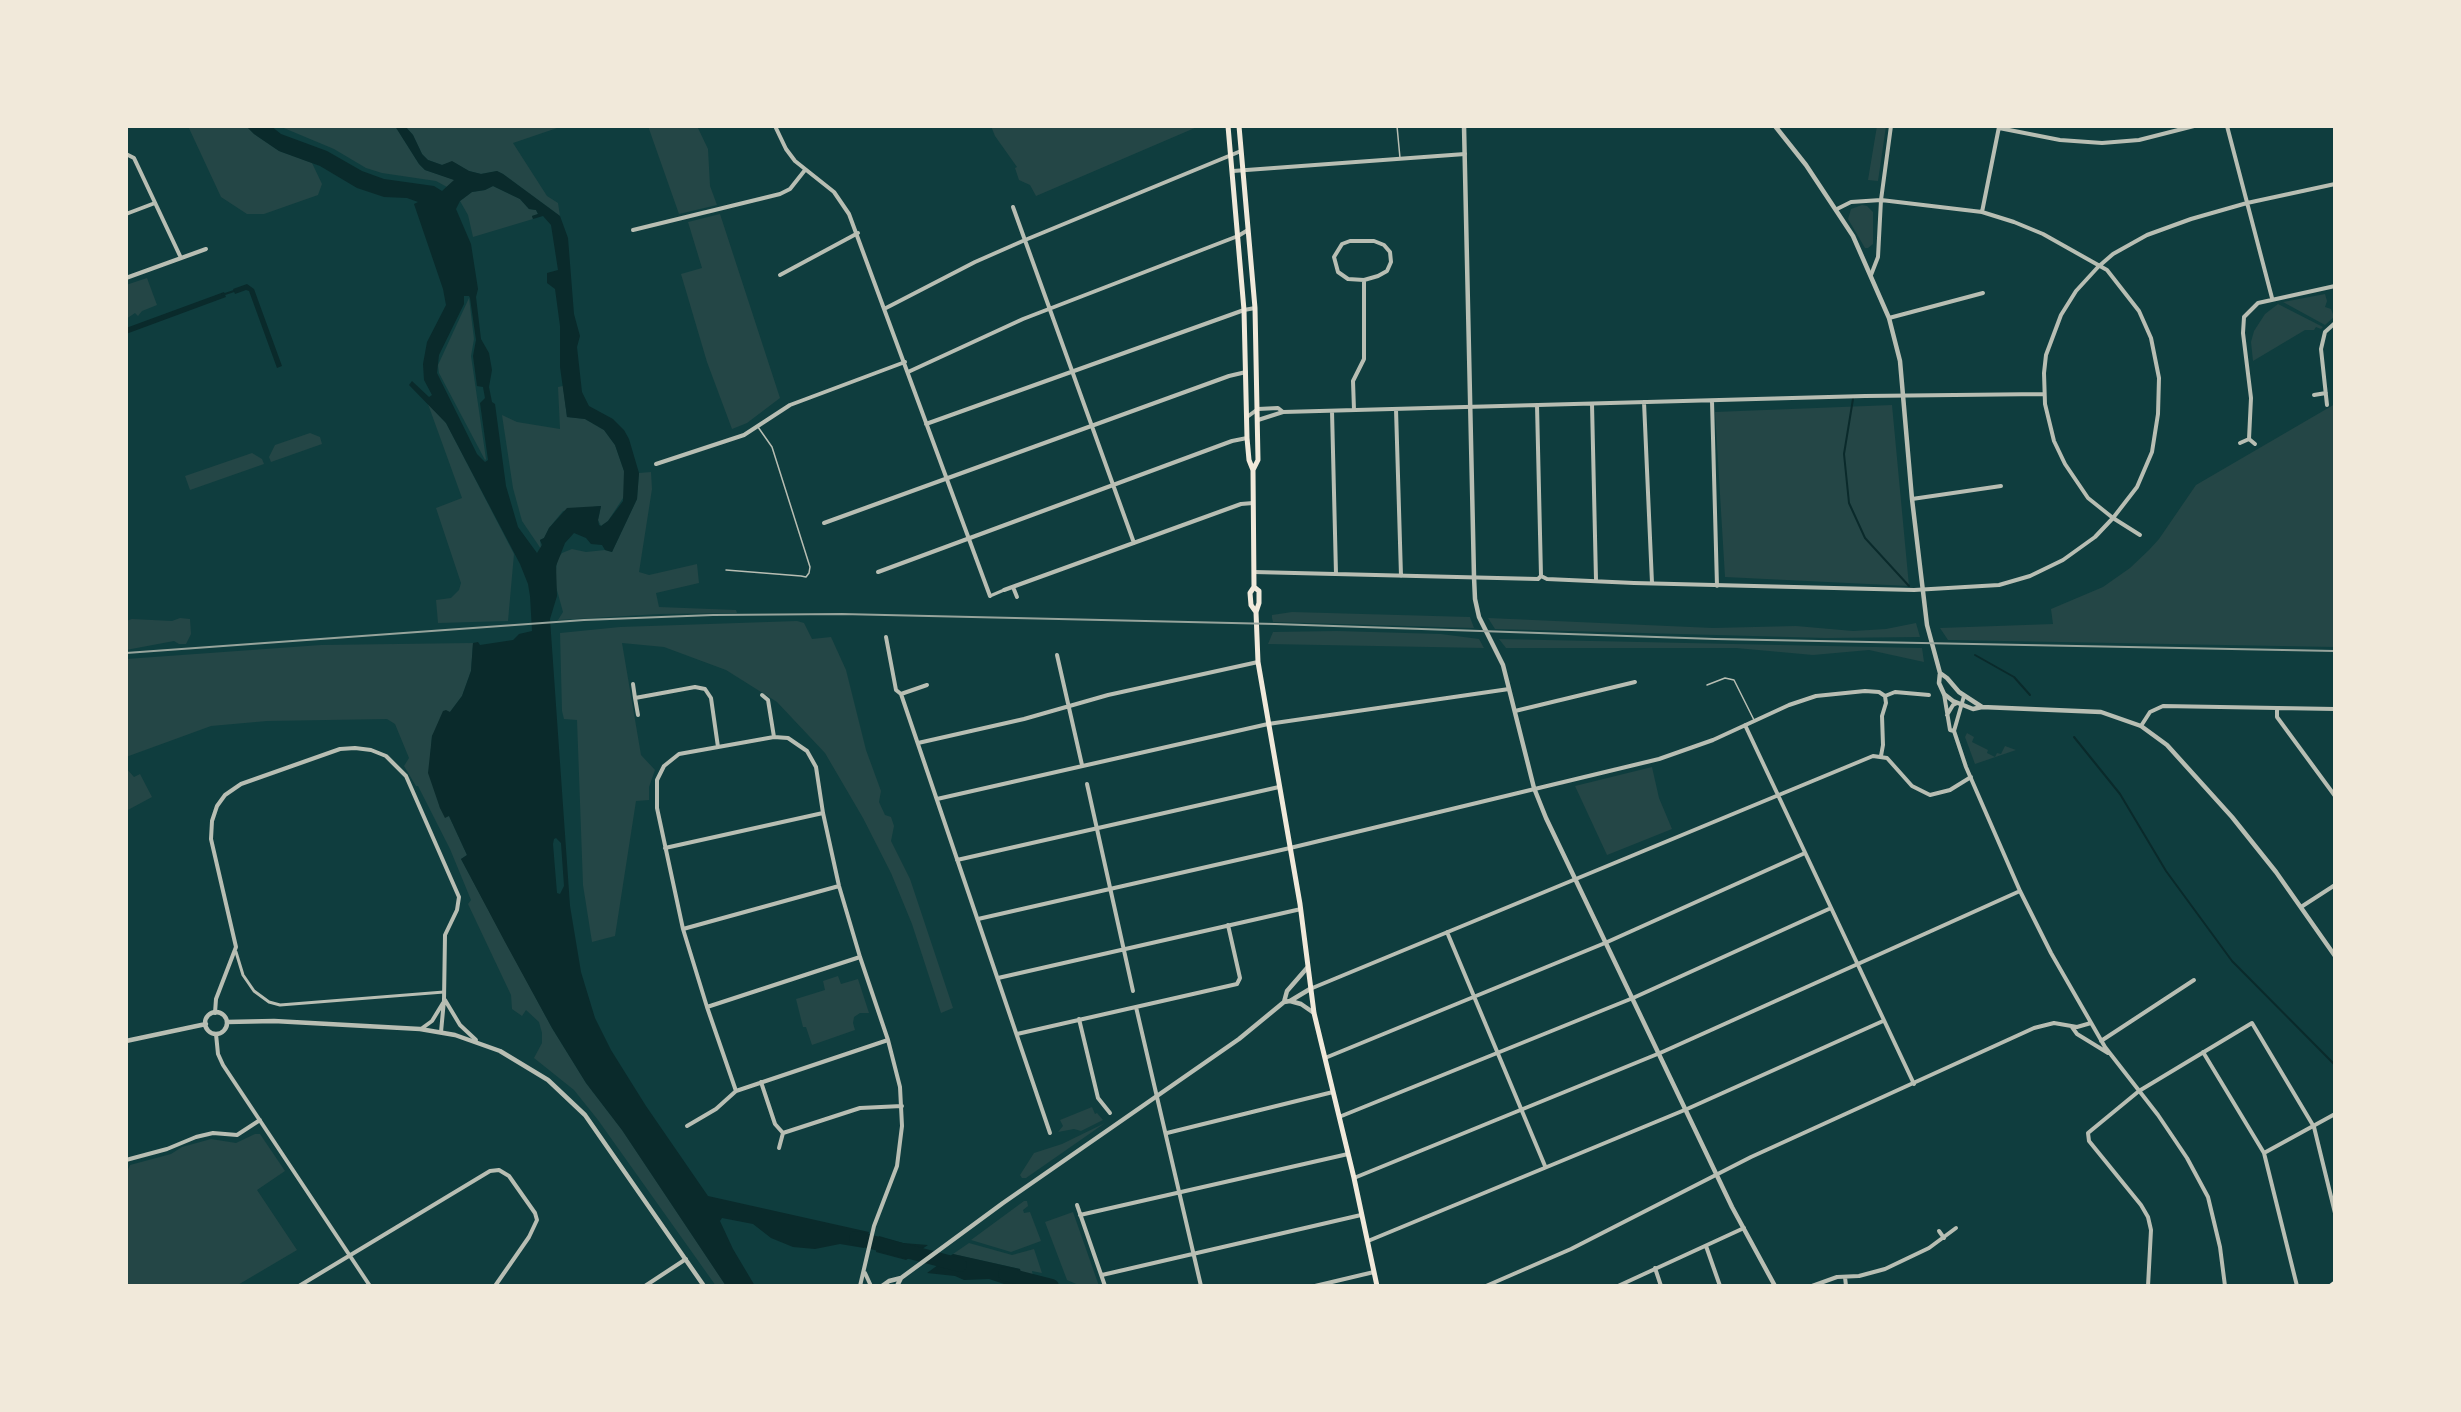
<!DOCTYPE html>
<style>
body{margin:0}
#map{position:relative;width:2461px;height:1412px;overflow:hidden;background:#0f3d3e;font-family:Lato,sans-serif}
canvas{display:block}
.frame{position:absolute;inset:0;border:128px solid #f1e9da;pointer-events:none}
</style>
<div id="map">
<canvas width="2461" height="1412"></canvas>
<div class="frame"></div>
</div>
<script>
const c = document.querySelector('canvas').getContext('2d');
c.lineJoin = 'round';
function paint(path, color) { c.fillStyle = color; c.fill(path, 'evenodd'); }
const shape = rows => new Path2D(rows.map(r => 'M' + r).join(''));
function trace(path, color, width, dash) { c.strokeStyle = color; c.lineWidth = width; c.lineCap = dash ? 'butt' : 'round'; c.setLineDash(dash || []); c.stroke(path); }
paint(shape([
 [188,126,246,126,254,134,279,151,312,163,322,184,318,195,264,214,247,214,221,197],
 [279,126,395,126,419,164,425,170,455,180,447,187,436,181,382,173,366,168,334,149],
 [405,126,563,126,513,143,547,196,558,203,560,216,503,174,497,171,481,174,469,171,453,162,442,165,428,160,422,154,413,135],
 [648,126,697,126,708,149,710,186,717,205,679,214],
 [991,126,1196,126,1197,127,1036,196,1030,185,1019,180,1015,168,1017,167,995,136],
 [1877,126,1886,126,1878,181,1868,180],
 [493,186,520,199,529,209,536,210,538,214,532,216,533,219,473,237,468,215,460,201,472,192,485,190],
 [1862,205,1867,206,1873,212,1873,244,1868,248,1865,248,1848,219,1851,209],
 [720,214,780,398,747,423,732,429,707,362,681,274,702,268,688,222],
 [147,278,157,305,142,311,138,316,135,313,126,319,126,285],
 [2325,294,2327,301,2325,307,2331,309,2334,317,2325,325,2283,302],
 [469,298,474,339,471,356,486,459,485,460,439,373,438,365],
 [2278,304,2323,327,2321,329,2316,327,2314,330,2305,330,2253,361,2251,342,2254,331,2265,314],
 [563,386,567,417,585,419,604,430,615,445,624,471,625,495,608,521,601,526,598,520,601,506,563,511,549,528,544,538,540,540,541,549,522,521,513,488,502,415,517,422,560,429,558,387],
 [428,404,446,423,514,554,508,621,438,623,436,600,451,598,459,590,461,583,436,508,462,498],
 [2335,404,2335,647,1948,640,1940,628,2053,624,2051,609,2103,587,2130,568,2149,550,2159,539,2196,485],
 [1892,405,1909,586,1725,577,1715,412],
 [310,433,320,437,322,444,271,462,269,457,275,445],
 [252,453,262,459,264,464,190,490,185,476],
 [651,472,652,489,639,572,649,575,697,564,699,583,656,593,659,607,736,610,737,613,660,614,558,620,563,612,555,583,557,560,562,553,572,549,586,552,605,550,612,552,637,499,639,473],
 [1292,612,1470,617,1474,628,1273,622,1272,618,1272,615],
 [180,618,190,619,191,634,186,644,179,644,174,641,126,650,126,621,132,619,172,621],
 [1488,618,1713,628,1796,626,1853,631,1886,629,1916,623,1920,637,1826,638,1495,629],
 [797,621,804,623,812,639,831,637,846,670,866,750,881,791,879,802,885,815,891,817,894,826,891,841,910,879,953,1008,941,1013,912,924,891,873,863,818,825,753,777,702,726,670,664,647,622,643,641,755,655,770,649,787,649,800,636,801,615,936,592,942,583,885,577,720,564,719,562,711,560,633,620,627],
 [1337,631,1441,634,1479,639,1484,648,1268,644,1273,632],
 [1499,639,1922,648,1924,662,1869,650,1813,655,1736,648,1506,648],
 [473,643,471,671,462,696,432,736,430,761,440,808,449,816,467,855,461,859,552,1028,586,1083,622,1130,726,1286,716,1286,598,1120,574,1090,534,1058,542,1043,542,1033,539,1022,526,1010,522,1016,512,1009,511,995,468,904,471,900,450,849,418,786,416,786,404,766,409,758,395,724,387,719,267,721,211,726,126,757,126,659,321,645],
 [1967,733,1974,737,1972,742,1988,750,1987,753,1995,757,1997,753,2001,754,2005,746,2016,750,1975,764,1965,737],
 [1652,767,1659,798,1672,829,1607,855,1575,786],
 [126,768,134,777,140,774,152,797,126,811],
 [838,976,841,984,858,979,869,1013,860,1013,854,1017,853,1023,855,1030,812,1045,806,1027,803,1027,796,999,825,990,823,981],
 [1092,1107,1095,1114,1097,1113,1103,1120,1081,1131,1074,1129,1058,1132,1063,1126,1060,1120],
 [1105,1123,1026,1178,1022,1178,1020,1175,1034,1153,1062,1144],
 [255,1134,260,1134,285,1171,257,1190,297,1250,236,1286,126,1286,126,1174,130,1165,171,1154,182,1147,211,1139,236,1143],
 [1024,1201,1027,1201,1028,1206,1023,1210,1024,1213,1030,1212,1041,1241,1011,1252,971,1240],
 [1073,1212,1099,1286,1081,1286,1067,1280,1045,1222],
 [969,1243,1012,1255,1034,1249,1042,1273,1032,1271,1035,1286,1023,1286,1020,1269,953,1254]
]), '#244646');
paint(shape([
 [246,126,271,126,281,134,327,151,362,171,384,179,434,186,442,191,454,180,425,170,419,164,395,126,405,126,413,135,422,154,428,160,442,165,452,161,469,171,481,174,497,171,503,174,560,216,568,238,574,314,580,336,577,347,582,392,589,406,613,419,624,430,629,439,639,473,637,499,612,552,605,550,602,545,591,544,586,538,574,533,565,543,556,566,557,596,550,619,570,906,581,972,595,1018,611,1050,646,1106,708,1196,869,1232,864,1248,840,1244,815,1249,793,1247,771,1238,753,1224,722,1218,720,1221,733,1249,755,1286,726,1286,622,1130,586,1083,552,1028,505,942,461,859,467,855,449,816,445,818,440,808,428,773,432,736,443,711,446,710,450,712,462,696,471,671,473,643,478,642,480,645,513,640,519,634,532,631,530,596,528,584,520,564,446,423,409,385,412,381,429,397,432,395,424,380,423,364,427,342,446,305,443,289,414,204,418,202,407,198,384,197,357,188,320,166,279,151,254,134],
 [493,186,520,199,529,209,536,210,538,214,532,216,533,219,543,216,551,225,558,270,547,273,547,283,555,289,560,326,560,367,567,417,585,419,604,430,615,445,624,471,623,501,608,521,601,526,599,525,598,520,601,506,567,508,549,528,544,538,540,540,542,545,537,553,518,527,506,486,495,404,492,402,489,387,492,370,489,353,481,339,476,297,478,289,471,244,456,209,460,201,472,192,485,190],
 [464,296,469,296,470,298,476,340,473,356,477,386,483,387,485,398,480,403,488,460,485,462,477,454,437,373,439,355,464,304],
 [556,838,561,843,564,886,560,894,557,893,553,844,554,839],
 [247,284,254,289,282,366,277,368,249,291,246,290,235,294,233,289],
 [224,292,226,297,126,334,126,328],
 [879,1236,903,1243,928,1245,906,1260,876,1252],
 [953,1254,1020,1269,1023,1286,1010,1286,989,1279,964,1280,955,1276,927,1273]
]), '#0a2a2b');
trace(shape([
 [222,295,234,291],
 [1853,399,1844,454,1849,503,1865,538,1909,586],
 [1975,655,2014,677,2030,695],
 [2074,737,2120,794,2166,871,2232,961,2335,1065]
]), '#0a2a2b', 2);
trace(shape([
 [856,1238,960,1265],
 [1005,1274,1052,1286]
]), '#0a2a2b', 14);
trace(shape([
 [1397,126,1400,158],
 [726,570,801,576,806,577,809,573,810,567,772,447,758,427],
 [1707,685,1725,678,1734,680,1754,720]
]), '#b8beb3', 1.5);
trace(shape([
 [990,596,1004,590],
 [236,952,243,975,254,991,269,1002,280,1005,444,992]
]), '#b8beb3', 3);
trace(shape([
 [775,126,786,149,795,161,834,192,849,214,990,596],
 [2227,126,2272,298],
 [1999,128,2060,140,2102,143,2139,140,2194,126],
 [126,154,134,158,181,258],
 [1233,171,1465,154],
 [1013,207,1134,543],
 [1982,212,1999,127],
 [126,214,155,203],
 [633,230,780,194,790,189,805,170],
 [780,275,858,233],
 [1871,275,1878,257,1881,200,1891,126],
 [126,278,206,249],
 [886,308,975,262,1025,240,1241,151],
 [1889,318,1983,293],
 [908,372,1023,319,1238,236,1248,230],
 [2314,395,2326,393],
 [1712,401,1717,586],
 [1644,402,1652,583],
 [1592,404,1596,580],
 [1537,405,1541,576],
 [2327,405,2321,349,2325,332,2335,323],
 [1396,409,1401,576],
 [1354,410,1353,381,1364,359,1364,280,1348,279,1338,272,1334,257,1342,244,1350,241,1374,241,1384,245,1390,252,1391,262,1387,271,1378,276,1364,280],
 [1332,411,1336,574],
 [1247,417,1258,409,1278,408,1283,412],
 [1258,420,1283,412,1865,396,2044,394],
 [926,424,1244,310,1255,308],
 [2249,439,2251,398,2243,333,2244,317,2258,303,2335,286],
 [2240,443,2249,439,2255,444],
 [656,464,744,435,790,405,905,362],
 [1912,499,2001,486],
 [824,523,1229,376,1246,372],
 [2140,535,2113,518,2088,498,2065,464,2054,441,2045,404,2044,373,2046,355,2061,315,2076,291,2098,267,2113,254,2147,235,2191,219,2247,203,2335,184],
 [878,572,1232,441,1247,438],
 [1254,572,1538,579,1541,576,1547,579,1634,583,1914,590,1999,585,2030,576,2063,560,2095,537,2113,518,2137,487,2152,452,2158,414,2159,378,2151,338,2139,311,2107,270,2043,234,2014,222,1982,212,1881,200,1851,202,1837,209],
 [1013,587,1017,597],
 [1004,590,1241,504,1253,503],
 [886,637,896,690,901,694],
 [1057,655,1082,765],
 [633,684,635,698],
 [927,685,901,694,1050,1133],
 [1944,694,1950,730,1954,731,1966,767,2020,891,2051,953,2105,1047,2158,1115,2187,1158,2208,1197,2220,1247,2225,1286],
 [762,695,768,700,774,737],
 [2277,708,2277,717,2335,796],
 [1515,711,1635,682],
 [638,715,635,698,695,687,705,689,711,698,718,747],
 [1947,715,1953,705,1957,703],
 [1745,725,1914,1084],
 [2141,726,2150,712,2163,706,2335,709],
 [1954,731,1964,696],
 [918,743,1024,719,1108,695,1258,662],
 [1881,756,1883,745,1882,716,1886,703,1885,696],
 [1087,784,1133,991],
 [937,799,1268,724,1509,689],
 [665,848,823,813],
 [957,860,1279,787],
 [2301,907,2335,885],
 [978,919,1290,848,1659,759,1713,740,1789,705,1816,696,1865,691,1879,692,1885,696,1895,692,1929,695],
 [683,929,839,886],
 [1447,932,1545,1166],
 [998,978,1301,909],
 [1310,989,1873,756,1887,758,1912,786,1930,795,1950,790,1971,777],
 [445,1000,460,1025,476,1040],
 [707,1007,860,957],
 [1136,1007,1201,1286],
 [215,1013,216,999,236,947,211,839,212,821,217,806,225,795,241,784,340,749,355,748,371,750,386,756,406,776,459,897,457,910,445,935,444,1000,441,1032],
 [1079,1019,1098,1098,1110,1113],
 [2072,1027,2077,1034,2108,1053],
 [421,1029,432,1021,443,1003],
 [216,1034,218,1054,223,1065,370,1286],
 [1017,1034,1237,984,1240,978,1228,925],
 [2101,1041,2194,980],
 [2203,1052,2264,1153,2297,1286],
 [1325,1058,1605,943,1805,853],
 [761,1082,775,1124,783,1133,860,1108,902,1106],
 [736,1091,707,1007,683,929,657,808,657,780,664,766,679,754,774,737,788,738,807,751,816,767,823,813,839,886,860,957,888,1040,900,1087,902,1126,897,1166,874,1226,860,1286],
 [1339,1117,1633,998,1831,908],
 [687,1126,716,1109,736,1091,888,1040],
 [1167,1133,1333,1092],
 [779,1148,783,1133],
 [2264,1153,2335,1114],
 [126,1160,167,1149,196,1137,213,1133,237,1135,260,1120],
 [1354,1178,1660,1053,2020,891],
 [1077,1205,1105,1286],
 [1080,1215,1348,1154],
 [1939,1231,1944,1238],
 [1368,1241,1687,1109,1883,1021],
 [1706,1246,1720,1286],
 [1655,1268,1661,1286],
 [865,1273,871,1286],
 [1102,1275,1361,1215],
 [1845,1277,1846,1286],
 [299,1286,490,1171,499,1170,509,1176,535,1213,537,1220,529,1237,495,1286],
 [645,1286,686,1259],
 [1315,1286,1374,1272],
 [1486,1286,1571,1249,1751,1157,2034,1028,2054,1023,2077,1027,2091,1023],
 [1618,1286,1744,1228],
 [1812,1286,1837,1277,1859,1276,1885,1269,1929,1248,1956,1228],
 [2148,1286,2151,1230,2148,1217,2141,1205,2089,1141,2088,1133,2139,1091,2252,1023,2314,1127,2335,1213]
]), '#b8beb3', 4);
trace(shape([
 [1464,126,1474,577,1475,599,1479,617,1503,665,1534,788,1546,818,1732,1207,1775,1286],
 [1775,126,1806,165,1853,236,1889,318,1900,361,1912,499,1927,625,1940,673,1939,683,1944,694,1953,701,1973,709,1982,707,2101,712,2141,726,2167,745,2232,817,2276,872,2335,956],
 [1940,673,1947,678,1959,692,1982,707],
 [1290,1001,1301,1004,1314,1013],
 [1284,1002,1287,991,1307,968],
 '205 1023a11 11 0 1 1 22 0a11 11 0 1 1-22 0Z',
 [227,1022,274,1021,420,1029,455,1035,500,1051,548,1080,585,1115,704,1286],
 [126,1041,206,1024],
 [882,1286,889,1281,901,1278,1003,1203,1239,1039,1284,1002,1290,1001,1310,989],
 [897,1286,901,1278]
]), '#b8beb3', 4.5);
trace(shape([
 [1228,126,1244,310,1247,438,1249,460,1253,470,1254,587,1250,593,1251,605,1256,612],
 [1239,126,1255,308,1258,460,1253,470],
 [1254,587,1259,591,1259,603,1256,612,1258,662,1300,904,1314,1013,1354,1178,1377,1286],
 [2331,1286,2335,1283]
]), '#f1e9da', 5);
trace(shape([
 [126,653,584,620,713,615,842,614,1275,624,1715,639,2335,651]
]), '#97a49c', 2);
</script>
